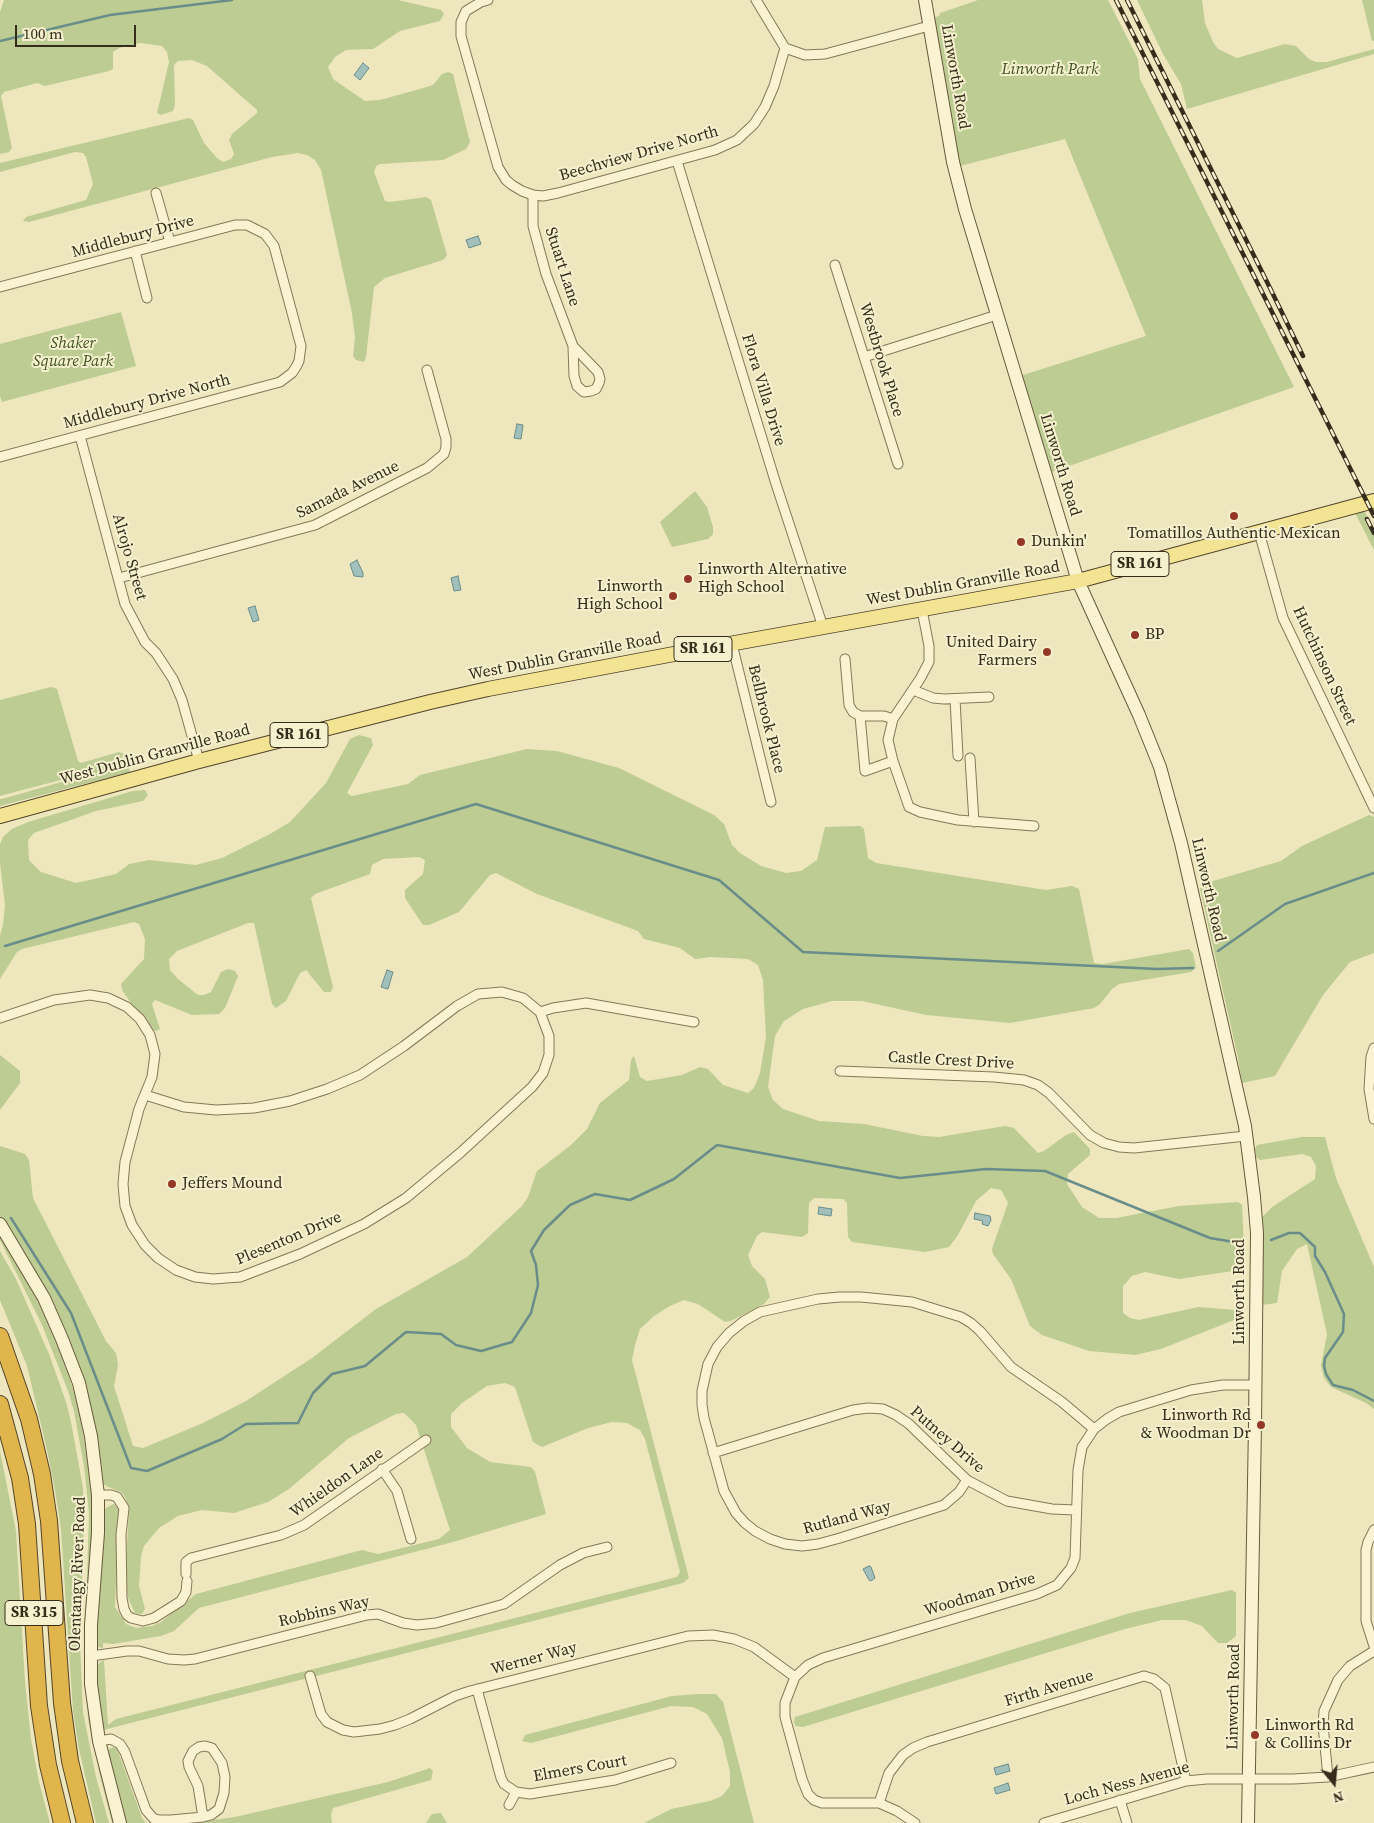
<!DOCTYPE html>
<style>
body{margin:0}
#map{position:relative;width:1374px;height:1823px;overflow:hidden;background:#eee7be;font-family:"Source Serif 4",serif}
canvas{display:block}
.north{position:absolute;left:1309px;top:1758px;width:50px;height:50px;-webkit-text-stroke:4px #f5f0cd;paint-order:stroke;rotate:163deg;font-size:14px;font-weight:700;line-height:20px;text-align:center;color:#352c1b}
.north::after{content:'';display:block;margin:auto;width:18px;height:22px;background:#352c1b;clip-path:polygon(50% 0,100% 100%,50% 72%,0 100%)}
.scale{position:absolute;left:15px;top:25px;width:121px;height:22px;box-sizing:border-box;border:2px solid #352c1b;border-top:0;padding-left:6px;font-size:15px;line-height:18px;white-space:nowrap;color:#352c1b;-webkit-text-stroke:4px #f5f0cd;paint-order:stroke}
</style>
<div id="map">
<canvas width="1374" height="1823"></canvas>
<div class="north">N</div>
<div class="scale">100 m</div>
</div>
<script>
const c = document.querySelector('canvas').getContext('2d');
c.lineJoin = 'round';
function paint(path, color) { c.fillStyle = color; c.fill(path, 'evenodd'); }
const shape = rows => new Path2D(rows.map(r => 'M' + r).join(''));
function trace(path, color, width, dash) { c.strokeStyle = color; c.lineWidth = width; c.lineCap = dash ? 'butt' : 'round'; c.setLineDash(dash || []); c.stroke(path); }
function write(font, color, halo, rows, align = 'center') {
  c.font = font + ' "Source Serif 4",serif'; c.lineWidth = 4; c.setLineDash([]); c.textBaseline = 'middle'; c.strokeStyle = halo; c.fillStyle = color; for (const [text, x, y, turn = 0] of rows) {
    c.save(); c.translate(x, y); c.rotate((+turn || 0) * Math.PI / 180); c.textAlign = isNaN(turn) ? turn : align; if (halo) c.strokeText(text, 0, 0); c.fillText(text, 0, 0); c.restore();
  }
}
paint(shape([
 [4,0,398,0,441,10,444,14,440,21,400,31,373,49,346,50,335,57,328,67,333,79,365,101,380,100,420,89,433,85,442,74,448,72,453,74,470,142,466,149,443,160,380,164,376,166,374,172,385,201,390,202,426,197,431,200,447,255,443,260,385,278,374,287,366,357,364,362,356,360,353,356,355,338,352,313,321,170,315,160,307,155,298,153,272,157,29,222,23,221,26,217,86,200,93,184,86,157,83,153,75,152,0,172,0,163,189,118,193,120,204,143,217,158,223,162,231,159,234,154,229,140,232,134,257,113,257,110,207,66,192,60,178,61,174,65,175,105,173,111,161,115,157,113,169,62,167,52,162,46,140,43,119,48,113,52,113,69,109,71,45,86,37,83,4,92,1,96,12,148,9,152,0,154,0,12],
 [978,0,1108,0,1138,59,1140,79,1294,387,1049,473,1020,376,1146,336,1065,139,956,167,932,18,939,16,940,13],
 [1137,0,1202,0,1205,23,1213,42,1218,49,1237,58,1285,44,1296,46,1309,59,1316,62,1327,62,1374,49,1374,54,1187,109,1181,84,1163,54],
 [1362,0,1374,0,1374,41,1372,41],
 [121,312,136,366,2,402,0,396,0,344],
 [695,491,707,507,713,527,713,534,708,539,672,547,660,522],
 [1364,509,1374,534,1374,550,1354,511],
 [51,687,57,689,78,761,81,763,119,752,125,754,130,772,0,806,0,799,2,799,72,779,68,778,0,796,0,700],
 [359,735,371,738,373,745,347,793,352,796,408,784,420,775,527,749,557,751,619,768,714,815,724,824,732,845,740,853,761,866,786,873,801,871,817,860,825,827,860,826,864,829,868,858,876,863,1046,890,1072,886,1079,889,1094,963,1103,964,1189,949,1193,953,1196,968,1191,972,1119,984,1112,989,1100,1004,1094,1008,1010,1023,926,1015,862,1001,832,1001,803,1009,784,1021,775,1036,768,1087,773,1100,783,1109,819,1121,864,1124,923,1136,939,1137,1005,1126,1014,1128,1038,1153,1044,1151,1066,1135,1074,1132,1090,1149,1090,1155,1068,1174,1067,1184,1082,1207,1099,1218,1116,1218,1179,1206,1238,1202,1242,1205,1245,1266,1240,1270,1179,1279,1145,1272,1132,1276,1123,1286,1123,1313,1130,1318,1139,1320,1198,1307,1237,1310,1239,1315,1234,1320,1161,1349,1135,1355,1089,1351,1042,1335,1030,1326,1011,1279,993,1254,992,1249,1008,1203,1001,1190,991,1188,976,1201,958,1235,949,1247,925,1252,852,1242,848,1237,847,1203,843,1199,814,1198,809,1203,808,1233,802,1237,762,1232,757,1236,748,1255,752,1266,765,1279,770,1297,764,1304,731,1321,725,1322,698,1304,684,1300,670,1306,654,1316,640,1329,635,1345,632,1360,689,1578,683,1583,103,1730,95,1670,100,1662,104,1660,108,1725,116,1719,677,1577,680,1572,645,1439,640,1430,627,1423,612,1422,588,1428,542,1447,533,1442,515,1387,505,1383,487,1386,462,1403,451,1414,451,1427,467,1448,490,1462,531,1467,535,1472,546,1514,453,1542,199,1608,174,1631,161,1636,113,1644,103,1643,103,1648,98,1647,95,1640,104,1512,106,1508,113,1504,117,1505,119,1509,115,1607,126,1624,136,1628,152,1626,161,1622,196,1594,362,1550,378,1554,439,1539,450,1530,416,1425,404,1413,396,1414,349,1438,289,1489,268,1502,234,1513,202,1510,178,1516,159,1528,144,1546,141,1556,139,1586,145,1609,142,1614,135,1613,128,1598,125,1581,129,1509,125,1497,121,1492,106,1486,103,1483,91,1420,9,1234,0,1217,0,1146,25,1154,29,1160,33,1198,106,1341,116,1353,118,1365,114,1386,133,1446,143,1448,203,1423,246,1401,312,1358,376,1309,467,1257,522,1206,528,1197,537,1171,571,1145,587,1129,600,1103,629,1080,631,1060,634,1056,640,1077,647,1081,682,1075,700,1067,708,1069,723,1085,748,1093,754,1088,760,1073,766,1037,763,980,758,965,748,959,711,957,695,959,680,948,644,939,638,931,537,894,496,873,490,875,459,912,429,925,423,925,405,898,405,890,423,874,425,860,419,857,383,859,372,865,370,874,315,894,311,898,333,987,331,992,324,992,306,970,300,973,286,1001,276,1008,272,1004,254,923,248,923,177,951,169,959,170,970,178,979,198,995,204,995,211,992,221,972,228,969,235,971,238,976,225,1008,219,1014,192,1015,155,1000,152,1004,160,1029,156,1031,149,1029,122,990,121,984,144,959,145,939,139,924,134,922,22,949,17,952,0,979,0,936,3,925,5,905,0,863,0,844,3,837,12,829,28,822,133,791,145,790,148,795,143,801,96,811,34,833,28,840,29,860,41,872,76,883,116,874,129,864,149,860,196,865,222,858,270,834,290,822,326,783,350,739],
 [1369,815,1374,817,1374,953,1350,962,1323,995,1275,1076,1242,1083,1238,1058,1200,889,1203,884,1281,861,1302,846],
 [0,1055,20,1071,20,1083,0,1110],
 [1302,1137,1325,1137,1336,1178,1374,1267,1374,1409,1366,1403,1331,1387,1324,1378,1321,1365,1327,1334,1307,1244,1297,1249,1282,1271,1277,1303,1261,1305,1262,1217,1272,1207,1315,1179,1316,1166,1311,1157,1302,1154,1260,1160,1256,1157,1255,1149,1257,1145],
 [0,1236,37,1298,64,1357,81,1418,92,1492,93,1552,86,1612,89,1513,84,1466,74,1411,68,1391,42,1325,0,1240],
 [0,1251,16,1279,49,1354,66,1402,71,1422,83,1488,84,1524,80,1644,83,1712,96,1777,109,1823,96,1823,79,1749,73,1711,61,1529,55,1490,47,1450,27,1366,0,1300],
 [0,1451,16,1531,25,1682,31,1739,39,1782,50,1823,0,1823],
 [1232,1590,1236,1593,1236,1636,1227,1643,1218,1643,1202,1626,1186,1620,1162,1620,1125,1629,803,1727,795,1726,794,1722,795,1717,1130,1613],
 [84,1646,86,1646,115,1823,112,1823,100,1776,88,1719],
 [699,1694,716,1694,723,1702,754,1823,644,1823,671,1809,710,1801,722,1796,730,1786,730,1772,722,1738,707,1714,693,1707,671,1706,531,1743,522,1741,525,1735,672,1696],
 [113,1747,117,1748,142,1818,146,1823,124,1823,107,1753,109,1749],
 [430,1768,433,1771,431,1780,333,1808,331,1815,332,1823,190,1823,235,1817,388,1782],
 [441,1813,447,1823,426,1823,432,1814]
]), '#bccc92');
const water = shape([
 [363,63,369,68,360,80,354,75,363,63],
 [478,236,481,244,469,248,466,240,478,236],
 [517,424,523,425,521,439,514,438,517,424],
 [357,560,363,573,363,577,354,576,350,564,357,560],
 [458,576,461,590,454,591,451,578,458,576],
 [255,606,259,620,253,622,248,608,255,606],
 [387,970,393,972,388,989,381,987,387,970],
 [819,1207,832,1209,831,1216,818,1214,819,1207],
 [975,1213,990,1216,991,1220,988,1226,982,1224,983,1221,974,1219,975,1213],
 [869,1566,871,1567,875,1578,871,1581,869,1580,863,1569,869,1566],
 [1008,1764,1010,1771,996,1775,994,1768,1008,1764],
 [1008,1783,1010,1790,996,1794,994,1788,1008,1783]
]);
paint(water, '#a1bfbb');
trace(water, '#698d8a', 1);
trace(shape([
 [0,41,110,15,232,0],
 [5,946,476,804,719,880,803,952,1157,969,1193,968],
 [1218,951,1285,904,1374,873],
 [11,1218,71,1313,131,1468,147,1471,222,1439,246,1424,298,1423,313,1393,332,1374,365,1366,406,1332,441,1334,456,1345,481,1351,512,1342,531,1313,538,1285,536,1265,531,1251,544,1230,570,1205,595,1194,630,1200,674,1179,717,1145,900,1178,986,1169,1045,1171,1210,1238,1240,1243],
 [1271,1240,1289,1233,1300,1233,1315,1247,1315,1256,1325,1272,1344,1314,1343,1332,1325,1358,1324,1366,1326,1374,1333,1385,1353,1390,1374,1401]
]), '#698d8a', 2.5);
const minor = shape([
 [488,0,481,2,466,11,461,22,461,36,498,167,506,180,512,185,522,191,533,195,543,196,558,193,715,150,737,140,754,124,765,107,774,86,785,48],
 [756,0,785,48],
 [785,48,805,55,825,54,929,26],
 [677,161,776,484,823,627],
 [156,193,170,242],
 [533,195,533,226,546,274,573,346,574,376,577,386,584,392,591,391,596,389,599,383,600,379,598,372,573,346],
 [135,251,147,298],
 [835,265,898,464],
 [0,287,235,225,247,225,265,234,274,246,301,346,299,361,296,367,292,373,280,382,0,457],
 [864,357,997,315],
 [80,436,125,604,145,642,156,653,173,679,182,700,199,761],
 [1259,532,1283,618,1374,808],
 [119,578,315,525,427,468,444,454,446,447,446,439,427,370],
 [922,610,929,646,929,662,920,679,893,719,888,740,893,761,909,807,920,812,958,820,1034,826],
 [732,644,771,802],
 [845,659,849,705,853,712,860,716,884,716,893,719],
 [913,690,933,698,944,699,989,697],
 [955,699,958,756],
 [860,716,865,771,893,761],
 [970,758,974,822],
 [540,1012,553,1008,586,1003,694,1022],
 [0,1018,54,1000,90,995,108,998,127,1007,140,1019,150,1035,155,1054,152,1077,139,1109,125,1162,123,1184,125,1206,132,1225,145,1245,158,1258,176,1270,195,1277,213,1279,240,1277,300,1254,364,1224,406,1198,460,1153,532,1087,543,1073,549,1055,549,1036,540,1012,523,998,502,992,478,994,457,1006,404,1046,360,1075,327,1089,290,1101,254,1108,216,1110,184,1107,145,1095],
 [1374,1048,1371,1057,1369,1089,1374,1119],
 [840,1071,994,1077,1024,1080,1038,1085,1049,1093,1090,1135,1104,1143,1119,1147,1134,1148,1246,1136],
 [713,1453,853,1410,868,1408,883,1409,896,1415,909,1424,967,1480,1007,1501,1052,1509,1076,1510],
 [382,1469,397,1491,411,1539],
 [967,1480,959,1492,944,1505,840,1538,818,1544,802,1546,785,1544,770,1539,755,1531,745,1523,736,1513,724,1491,704,1418,702,1405,702,1391,708,1364,717,1347,729,1333,744,1321,760,1312,818,1299,840,1297,861,1297,912,1302,961,1317,971,1323,980,1331,1011,1367,1062,1402,1094,1429],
 [98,1495,111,1495,117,1497,124,1508,121,1535,122,1598,124,1609,127,1615,131,1618,143,1621,154,1618,181,1601,186,1592,187,1581],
 [1374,1530,1368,1542,1366,1550,1366,1621,1374,1646],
 [186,1574,186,1562,191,1558,281,1535,304,1525,426,1440],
 [91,1656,127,1651,139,1651,168,1659,184,1660,195,1659,367,1615,378,1614,403,1623,417,1625,436,1623,504,1604,560,1565,583,1553,607,1547],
 [310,1676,321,1714,327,1722,343,1730,354,1732,380,1729,395,1725,410,1719,455,1696,470,1691,688,1636,713,1635,734,1639,754,1647,795,1677],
 [477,1689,501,1778,504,1784,516,1792,530,1794,615,1780,671,1763],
 [99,1741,111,1739,120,1744,125,1752,146,1810,154,1819,159,1820,171,1820,203,1817,211,1815,219,1809,224,1793,225,1777,222,1763,212,1748,205,1746,199,1747,193,1751,188,1761,189,1767,198,1786,203,1817],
 [1328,1777,1323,1725,1324,1711,1338,1680,1350,1666,1374,1651],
 [1120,1800,1127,1823],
 [879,1803,889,1773,903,1755,913,1748,927,1742,1144,1676,1154,1679,1165,1688,1186,1781],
 [509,1805,516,1792],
 [915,1823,897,1811,879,1803,822,1803,814,1800,808,1794,802,1779,785,1717,785,1703,795,1677,808,1665,823,1658,1037,1594,1057,1585,1071,1568,1075,1558,1078,1470,1082,1447,1094,1429,1107,1419,1119,1412,1191,1390,1223,1385,1256,1385],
 [1044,1823,1186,1781,1207,1779,1293,1779,1328,1777,1374,1767]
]);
const secondary = shape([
 [925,0,953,162,965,209,1078,581,1139,715,1160,767,1181,843,1245,1126,1254,1197,1257,1233,1255,1425,1248,1823],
 [0,1224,44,1298,62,1339,79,1383,91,1436,98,1495,98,1533,91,1625,91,1684,99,1741,120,1823]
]);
const primary = shape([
 [0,816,199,761,430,702,488,689,674,654,1078,581,1374,501]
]);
const motorway = shape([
 [0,1336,29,1419,42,1474,49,1521,62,1703,70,1761,85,1823],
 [0,1404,20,1478,27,1524,39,1706,48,1765,62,1823]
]);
trace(minor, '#867757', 11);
trace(secondary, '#68583a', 14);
trace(primary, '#53442b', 16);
trace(motorway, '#53442b', 18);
trace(minor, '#f9f3d1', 9);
trace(secondary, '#f9f3d1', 12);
trace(primary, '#f3e494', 14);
trace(motorway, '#e0b64c', 16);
const rail = shape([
 [1116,0,1374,516],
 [1127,0,1270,288,1303,356],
 [1367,519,1374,533]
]);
trace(rail, '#352c1b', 4.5);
trace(rail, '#f5f0cd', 2.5, [8]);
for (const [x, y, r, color] of [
 [1234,516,5,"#953726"],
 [1021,542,5,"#953726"],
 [688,579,5,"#953726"],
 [673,596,5,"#953726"],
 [1135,635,5,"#953726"],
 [1047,652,5,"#953726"],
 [172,1184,5,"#953726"],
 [1261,1425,5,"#953726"],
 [1255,1735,5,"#953726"]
]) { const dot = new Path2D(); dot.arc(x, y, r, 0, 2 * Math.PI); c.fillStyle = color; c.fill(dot); trace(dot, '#f5f0cd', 2); }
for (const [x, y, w] of [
 [1140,564,58],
 [703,649,58],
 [299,735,58],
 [34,1613,58]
]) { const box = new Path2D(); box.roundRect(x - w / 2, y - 12.5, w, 25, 4); c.fillStyle = '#f5f0cd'; c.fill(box); trace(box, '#352c1b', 1); }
write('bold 15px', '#352c1b', null, [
 ["SR 161",1140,564],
 ["SR 161",703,649],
 ["SR 161",299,735],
 ["SR 315",34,1613]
]);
write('italic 16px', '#3e5222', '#f5f0cd', [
 ["Linworth Park",1050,70],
 ["Shaker",73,344],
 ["Square Park",73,362]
]);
write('16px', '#352c1b', '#f5f0cd', [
 ["Linworth Road",955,77,80],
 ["Beechview Drive North",639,154,-16],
 ["Middlebury Drive",133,237,-15],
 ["Stuart Lane",562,267,72],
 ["Westbrook Place",881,360,73],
 ["Flora Villa Drive",763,390,73],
 ["Middlebury Drive North",147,402,-15],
 ["Linworth Road",1060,465,73],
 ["Samada Avenue",348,490,-26],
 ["Alrojo Street",129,557,74],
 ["West Dublin Granville Road",963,584,-10],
 ["West Dublin Granville Road",565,657,-11],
 ["Hutchinson Street",1324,666,65],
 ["Bellbrook Place",766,719,76],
 ["West Dublin Granville Road",155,755,-15],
 ["Linworth Road",1208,890,77],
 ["Castle Crest Drive",951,1061,3],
 ["Plesenton Drive",289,1239,-23],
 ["Linworth Road",1240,1292,-90],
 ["Putney Drive",947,1440,41],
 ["Whieldon Lane",337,1483,-35],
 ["Rutland Way",847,1518,-15],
 ["Olentangy River Road",78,1574,-88],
 ["Woodman Drive",980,1595,-17],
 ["Robbins Way",324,1612,-13],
 ["Werner Way",534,1659,-15],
 ["Firth Avenue",1049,1689,-17],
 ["Linworth Road",1234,1697,-89],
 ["Elmers Court",580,1769,-10],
 ["Loch Ness Avenue",1127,1784,-15]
]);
write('16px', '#352c1b', '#f5f0cd', [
 ["Tomatillos Authentic Mexican",1234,534,"center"],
 ["Dunkin'",1031,542],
 ["Linworth Alternative",698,570],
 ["High School",698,588],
 ["Linworth",663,587,"right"],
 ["High School",663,605,"right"],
 ["BP",1145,635],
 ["United Dairy",1037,643,"right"],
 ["Farmers",1037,661,"right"],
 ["Jeffers Mound",182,1184],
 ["Linworth Rd",1251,1416,"right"],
 ["& Woodman Dr",1251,1434,"right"],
 ["Linworth Rd",1265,1726],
 ["& Collins Dr",1265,1744]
], 'left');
</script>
